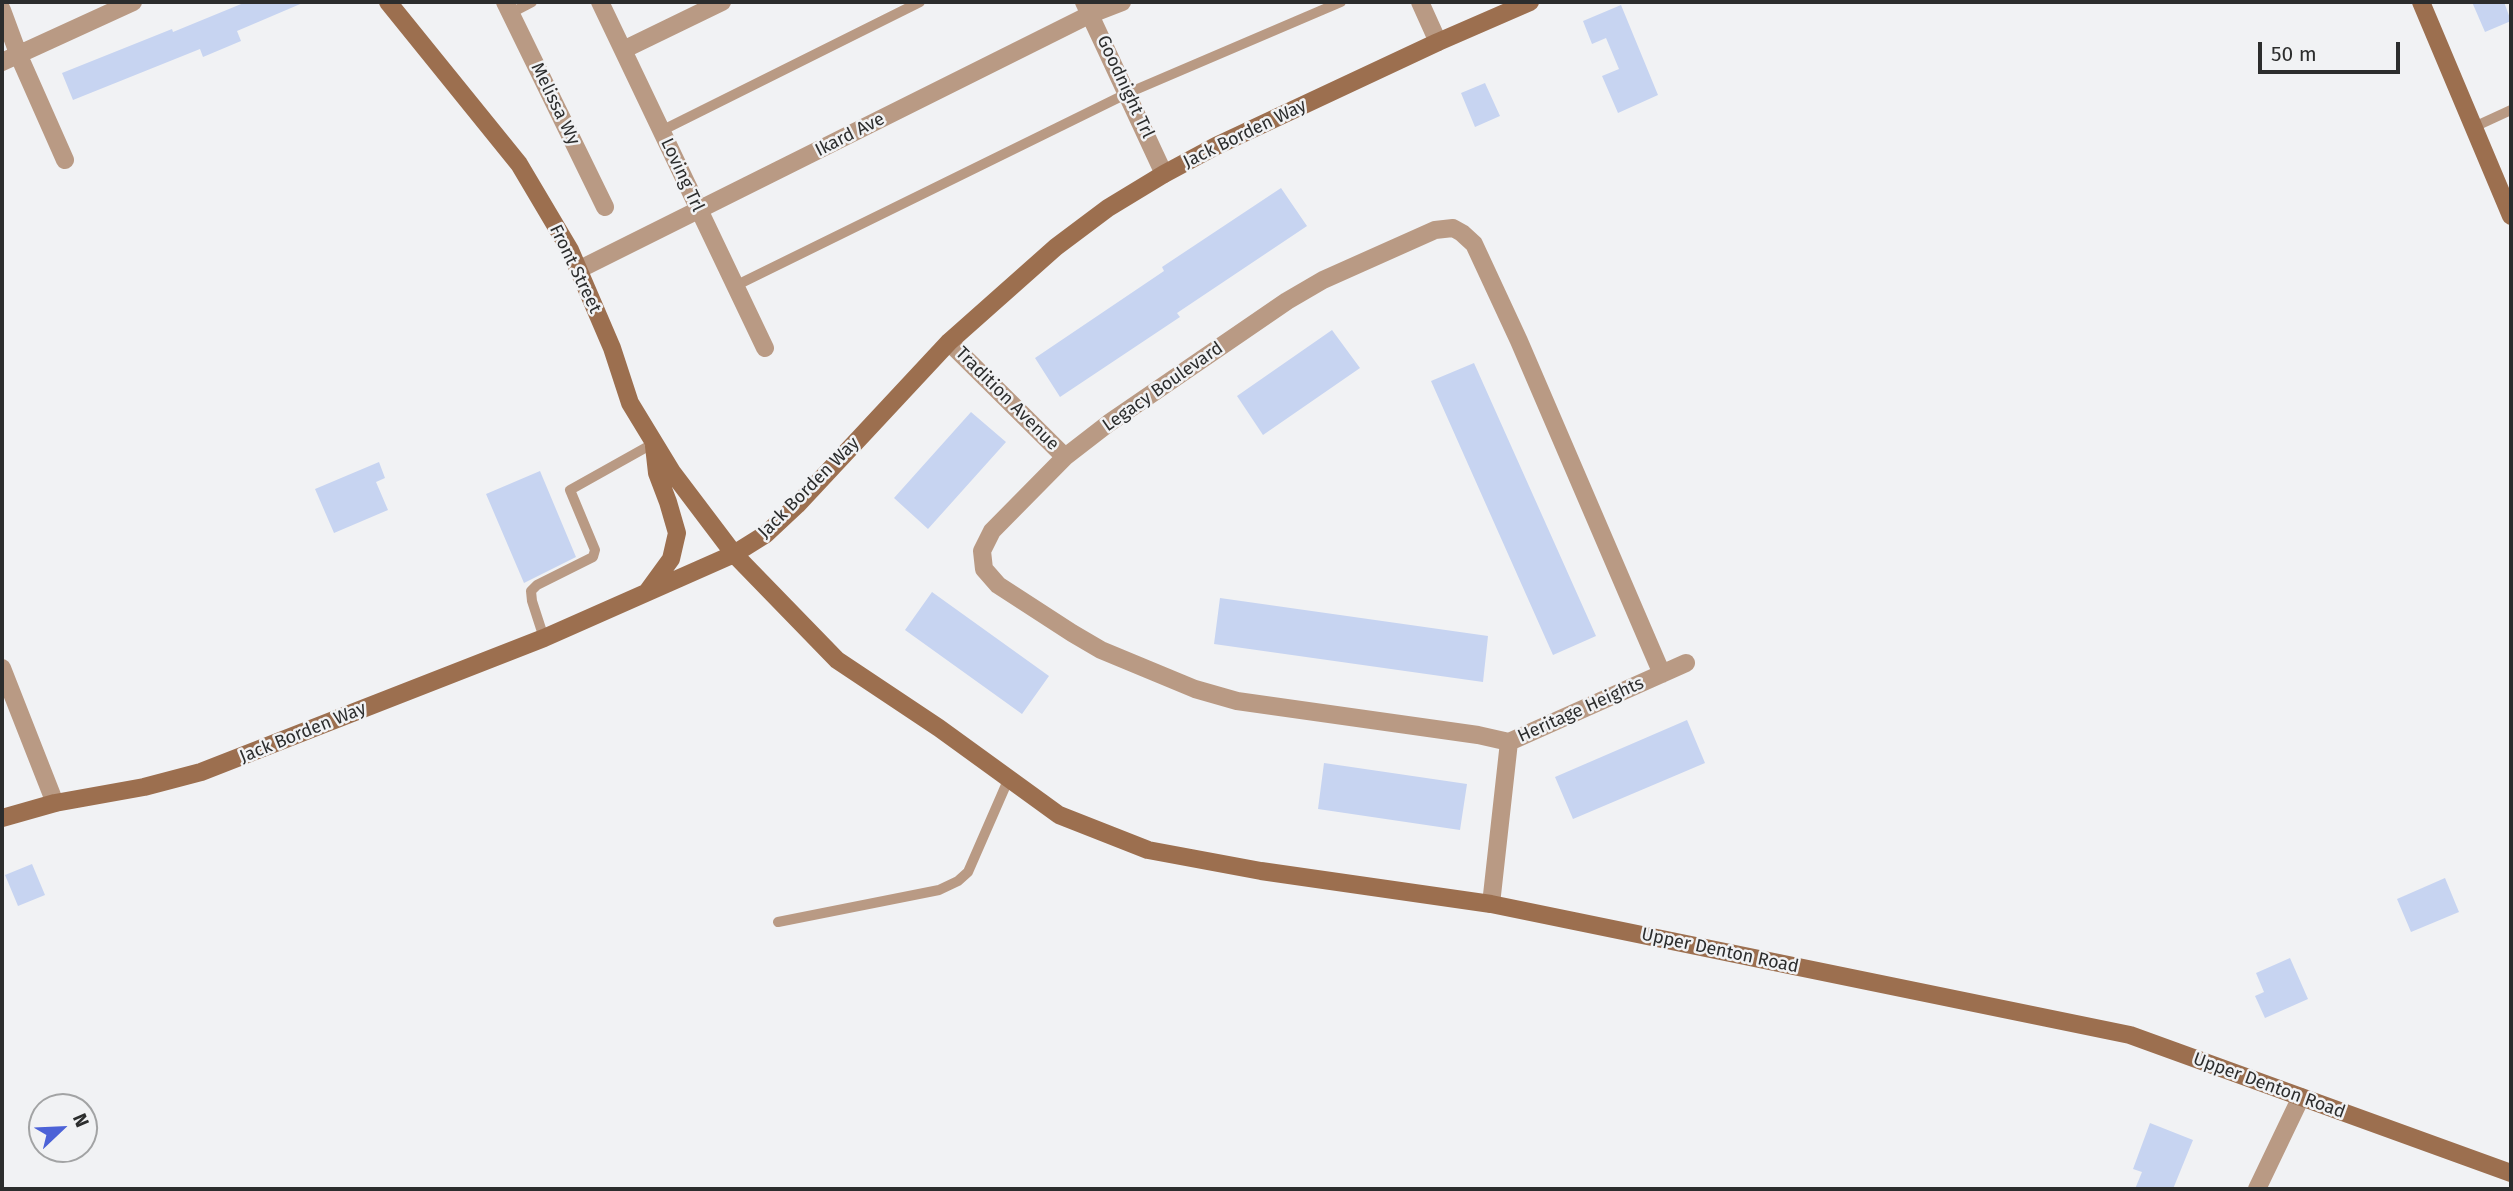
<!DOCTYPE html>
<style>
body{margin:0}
#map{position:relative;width:2513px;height:1191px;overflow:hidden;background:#f1f2f4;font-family:"Fira Sans",sans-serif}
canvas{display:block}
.frame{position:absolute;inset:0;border:4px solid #2c2d2d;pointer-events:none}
.north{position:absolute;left:28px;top:1093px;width:70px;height:70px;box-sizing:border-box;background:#f1f2f4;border:2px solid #a2a3a4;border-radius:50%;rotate:67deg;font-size:19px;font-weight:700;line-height:28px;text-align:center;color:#2c2d2d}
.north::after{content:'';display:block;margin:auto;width:24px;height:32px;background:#4c62d7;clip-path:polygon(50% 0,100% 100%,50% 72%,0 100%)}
.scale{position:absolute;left:2258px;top:42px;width:142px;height:32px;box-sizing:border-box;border:4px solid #2c2d2d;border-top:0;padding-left:9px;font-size:21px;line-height:24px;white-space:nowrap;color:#2c2d2d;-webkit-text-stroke:5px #f1f2f4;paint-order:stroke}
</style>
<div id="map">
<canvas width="2513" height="1191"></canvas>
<div class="frame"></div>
<div class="north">N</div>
<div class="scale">50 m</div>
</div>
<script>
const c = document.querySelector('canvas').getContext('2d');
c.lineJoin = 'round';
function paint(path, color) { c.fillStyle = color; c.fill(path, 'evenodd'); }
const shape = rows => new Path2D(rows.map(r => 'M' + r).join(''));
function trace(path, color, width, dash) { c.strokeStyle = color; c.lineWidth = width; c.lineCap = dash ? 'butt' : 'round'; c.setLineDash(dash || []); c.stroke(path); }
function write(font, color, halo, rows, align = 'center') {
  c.font = font + ' "Fira Sans",sans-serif'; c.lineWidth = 5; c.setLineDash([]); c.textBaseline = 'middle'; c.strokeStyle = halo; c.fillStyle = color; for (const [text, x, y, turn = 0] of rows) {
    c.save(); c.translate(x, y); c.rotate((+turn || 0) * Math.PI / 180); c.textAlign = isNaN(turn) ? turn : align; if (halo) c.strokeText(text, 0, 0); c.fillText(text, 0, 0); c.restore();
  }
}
paint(shape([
 [246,2,305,2,237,31,241,41,203,57,200,49,73,100,62,73,172,29,173,32],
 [2472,2,2504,2,2511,21,2485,32],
 [1621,5,1658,95,1618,113,1602,76,1619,69,1606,38,1592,44,1583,21],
 [1485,83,1500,116,1475,127,1461,93],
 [1281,188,1307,226,1177,313,1180,317,1060,397,1035,358,1164,271,1162,267],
 [1332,330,1360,368,1263,435,1237,396],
 [1474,363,1596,636,1553,655,1431,381],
 [971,412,1006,442,928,529,894,498],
 [379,462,385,478,376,482,388,510,334,533,315,489],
 [540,471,576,557,524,583,486,494],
 [932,592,1049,676,1022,714,905,630],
 [1220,598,1488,636,1483,682,1214,644],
 [1687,720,1705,763,1573,819,1555,777],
 [1324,763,1467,784,1460,830,1318,809],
 [32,864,45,895,18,906,5,875],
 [2445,878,2459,912,2411,932,2397,899],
 [2290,958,2308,999,2265,1018,2255,996,2264,992,2256,973],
 [2150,1123,2193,1140,2173,1189,2135,1189,2142,1172,2133,1169]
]), '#c7d4f1');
trace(shape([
 [511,13,532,2],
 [2474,127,2511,110],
 [661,131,920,2],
 [735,286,1128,93,1341,2],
 [544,638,532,601,531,591,537,585,593,557,595,550,570,490,654,443],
 [778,922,939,890,958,881,968,872,1009,778]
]), '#b99a84', 10);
trace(shape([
 [505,2,605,207],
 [600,2,765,348],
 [1084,2,1164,174],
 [1420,2,1438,42],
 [2,10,19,56,65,160],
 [623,50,722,2],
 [2,62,133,2],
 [578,270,1091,14,1122,2],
 [949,342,1065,457],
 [2,668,55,803],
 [1509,742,1478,735,1237,701,1195,689,1101,650,1072,633,998,585,984,569,982,551,992,531,1065,457,1109,423,1287,301,1323,280,1435,230,1453,228,1462,233,1474,244,1519,341,1662,674],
 [1491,904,1509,742,1686,663],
 [2257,1189,2301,1097]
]), '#b99a84', 18);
trace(shape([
 [388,2,519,164,570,250,612,348,630,403,672,472,734,554,837,660,939,728,1059,815,1148,850,1261,871,1491,904,2130,1035,2511,1173],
 [2421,2,2511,216],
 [647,592,671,559,677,533,668,502,657,473,654,446],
 [2,818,55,803,144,787,201,772,544,638,734,554,766,534,797,505,949,342,1056,247,1108,208,1164,174,1216,146,1438,42,1530,2]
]), '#9c6f4f', 18);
write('18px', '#2c2d2d', '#f1f2f4', [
 ["Goodnight Trl",1125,87,65],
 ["Melissa Wy",555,104,64],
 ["Jack Borden Way",1245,134,-26],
 ["Ikard Ave",850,135,-27],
 ["Loving Trl",682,175,65],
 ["Front Street",575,269,64],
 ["Legacy Boulevard",1163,387,-35],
 ["Tradition Avenue",1007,399,45],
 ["Jack Borden Way",809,488,-45],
 ["Heritage Heights",1581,710,-24],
 ["Jack Borden Way",303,733,-22],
 ["Upper Denton Road",1720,951,12],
 ["Upper Denton Road",2269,1086,20]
]);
</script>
